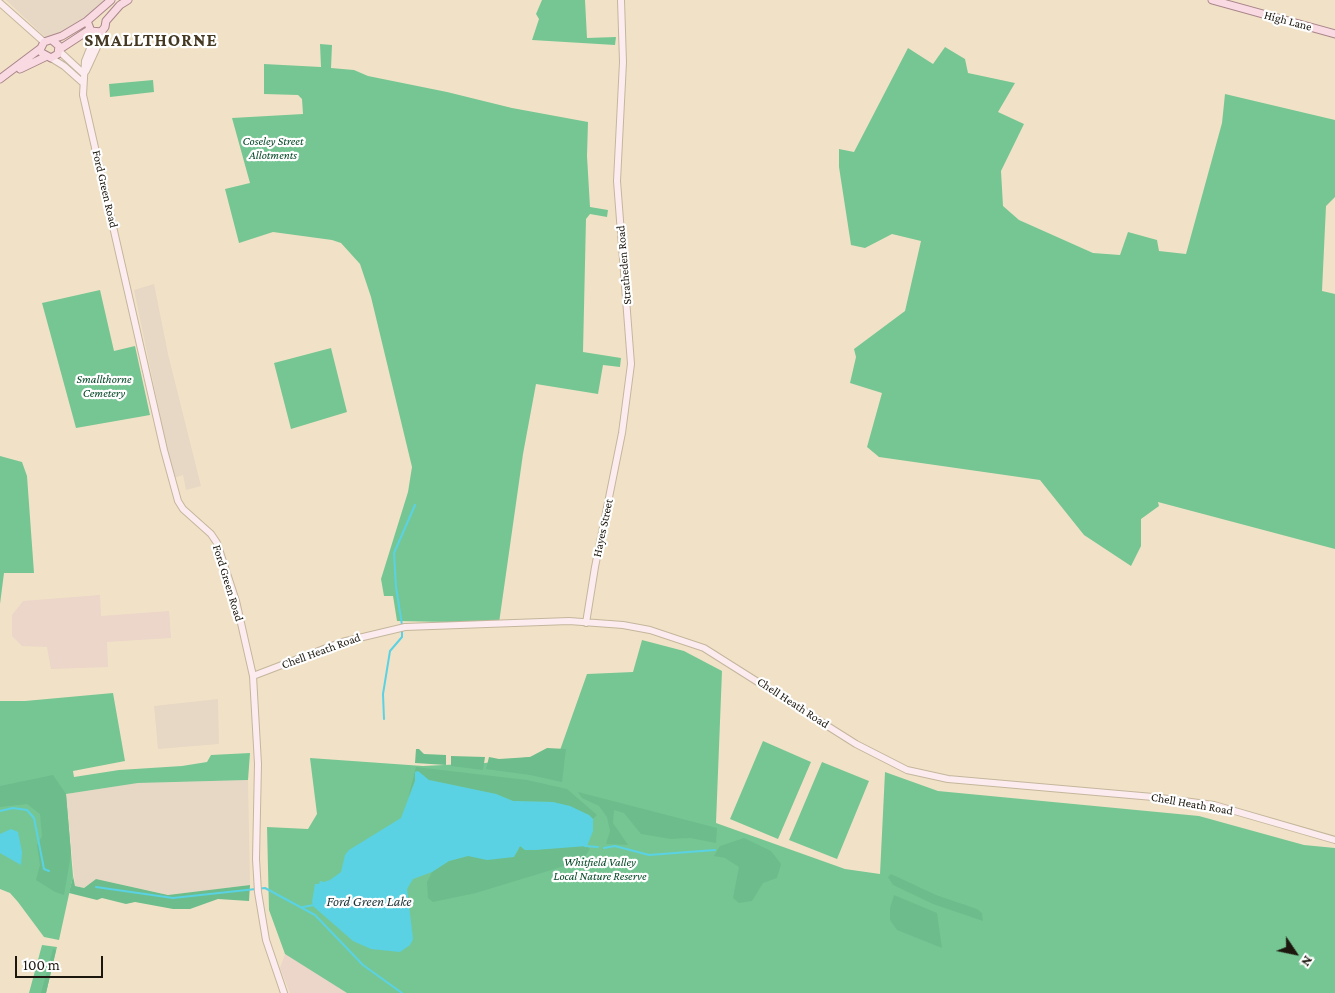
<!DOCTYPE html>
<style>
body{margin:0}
#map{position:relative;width:1335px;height:993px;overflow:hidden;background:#f1e2c7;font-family:"Crimson Pro",serif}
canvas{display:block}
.north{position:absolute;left:1270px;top:928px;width:50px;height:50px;-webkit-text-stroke:4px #fff;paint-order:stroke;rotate:124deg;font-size:14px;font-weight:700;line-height:20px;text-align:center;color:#1c170e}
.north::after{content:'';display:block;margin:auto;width:18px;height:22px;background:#1c170e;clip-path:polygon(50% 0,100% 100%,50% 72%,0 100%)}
.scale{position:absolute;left:15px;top:956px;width:88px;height:22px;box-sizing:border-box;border:2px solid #1c170e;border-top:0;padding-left:6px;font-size:15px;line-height:18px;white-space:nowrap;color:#1c170e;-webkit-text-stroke:4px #fff;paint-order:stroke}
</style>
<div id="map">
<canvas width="1335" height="993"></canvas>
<div class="north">N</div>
<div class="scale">100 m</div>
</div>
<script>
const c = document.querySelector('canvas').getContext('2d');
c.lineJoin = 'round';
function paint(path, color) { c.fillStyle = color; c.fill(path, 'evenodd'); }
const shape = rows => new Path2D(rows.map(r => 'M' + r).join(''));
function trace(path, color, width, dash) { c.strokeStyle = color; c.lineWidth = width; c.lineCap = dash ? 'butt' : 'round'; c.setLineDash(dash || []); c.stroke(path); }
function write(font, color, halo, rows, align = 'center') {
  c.font = font + ' "Crimson Pro",serif'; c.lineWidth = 4.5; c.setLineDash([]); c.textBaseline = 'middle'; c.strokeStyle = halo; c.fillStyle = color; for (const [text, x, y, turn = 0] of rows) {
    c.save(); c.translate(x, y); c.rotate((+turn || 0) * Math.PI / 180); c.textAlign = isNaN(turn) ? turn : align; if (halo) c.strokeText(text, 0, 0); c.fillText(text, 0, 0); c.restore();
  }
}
paint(shape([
 [6,0,104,0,89,15,56,37,45,37],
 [154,284,168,354,201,486,186,490,183,475,173,478,134,290],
 [218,699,219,744,158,749,154,706],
 [248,780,250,885,169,895,96,879,84,888,75,886,66,794,138,783]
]), '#e7d7c5');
paint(shape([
 [100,595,101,616,169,611,171,638,107,642,108,667,51,669,47,647,22,646,12,636,12,615,23,601],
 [285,954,294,959,347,993,290,993,280,968]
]), '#ecd5c9');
paint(shape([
 [542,0,585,0,587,38,616,37,615,45,532,40,539,19,536,14],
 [320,44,332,45,331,68,354,70,368,76,447,92,512,108,588,122,587,156,590,207,608,210,607,217,590,214,586,219,583,352,621,358,620,367,603,365,598,394,536,384,523,454,499,623,397,621,393,596,384,596,381,579,408,492,412,467,371,297,360,264,341,243,332,240,273,232,239,243,225,189,250,183,232,118,303,114,302,99,298,95,264,94,264,64,321,67],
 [945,47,965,59,968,73,1015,83,998,112,1024,124,1001,171,1003,206,1019,220,1093,253,1120,255,1128,232,1157,240,1159,251,1186,254,1222,123,1225,94,1335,120,1335,197,1326,206,1322,291,1335,294,1335,549,1158,502,1159,506,1141,519,1141,546,1131,566,1084,535,1040,480,879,457,867,447,882,393,850,383,856,357,854,349,905,311,921,241,892,234,865,248,851,245,839,167,839,149,854,152,908,48,933,64],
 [153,80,154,92,110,97,109,84],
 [100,290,114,351,135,346,150,415,76,428,42,303],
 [331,348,347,412,291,429,274,363],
 [0,456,22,462,27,476,34,573,4,573,0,604],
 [642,640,684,651,722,671,716,823,845,869,880,874,885,772,938,791,1199,816,1304,845,1335,848,1335,993,347,993,285,954,269,910,267,827,308,829,317,814,310,758,423,766,485,763,559,753,587,674,633,672],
 [113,693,125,761,73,771,74,777,119,770,182,766,207,762,211,755,250,753,248,780,138,783,66,794,73,876,59,940,44,937,18,902,10,893,0,889,0,701,25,701],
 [763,741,811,762,778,839,730,819],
 [822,762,869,781,837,859,789,840],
 [42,945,57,947,46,993,29,993]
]), '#76c694');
paint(shape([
 [547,748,566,749,562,782,530,775,486,769,489,757,499,759,530,757],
 [416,749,419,749,424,754,446,755,446,765,415,763],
 [451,756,485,757,483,770,451,766],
 [416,767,527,780,567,789,597,815,593,819,589,815,553,802,513,801,496,794,429,780,415,772,415,781,408,798],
 [53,775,66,794,71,854,64,895,55,892,36,880,40,865,37,845,42,836,40,814,27,804,0,807,0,786],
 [578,792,717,828,716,843,690,838,671,839,641,834,624,813,614,810,613,823,628,845,606,844,610,831,607,817,599,806,582,798],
 [744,838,771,851,781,864,777,878,763,883,752,901,739,903,733,898,739,867,725,858,714,856,720,846],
 [520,846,525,850,535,850,571,846,587,846,590,849,584,858,571,864,476,893,433,902,428,898,427,882,432,872,449,861,468,856,516,854],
 [891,874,936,895,977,909,982,913,983,921,933,904,893,885,888,877],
 [73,876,75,886,84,888,96,879,168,895,250,885,249,901,218,899,190,909,173,909,135,902,126,904,102,898,97,900,69,893],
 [894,895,937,913,942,948,897,930,890,920,890,908],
 [53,949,56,950,46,993,41,993]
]), '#6cbd8b');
paint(shape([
 [418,771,429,780,496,794,513,801,553,802,570,806,589,815,593,819,593,831,587,846,535,850,525,850,520,846,514,857,487,860,468,856,449,861,432,872,413,879,407,889,413,939,410,945,400,952,371,949,353,941,314,907,312,902,315,884,319,884,320,881,324,882,330,880,341,872,345,855,349,850,401,818,415,781,415,772],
 [11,829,18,832,22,852,21,865,0,853,0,834]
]), '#5ad2e3');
trace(shape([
 [402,625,396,587,394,553,415,505],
 [384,719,383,694,390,651,402,637,402,630],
 [0,811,13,808,27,810,34,818,44,869,49,871],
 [585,846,598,847],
 [604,848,615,846,649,855,715,850],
 [96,887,173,898,265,888,315,915,363,965,402,993],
 [303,907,314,905]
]), '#5ad2e3', 2);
const secondary = shape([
 [0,3,44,42],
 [93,32,91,46,85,61,83,95,164,450,178,501,183,509,211,534,217,543,236,601,253,676,258,764,256,859,258,892,266,940,284,993],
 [59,51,84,74],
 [51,58,64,66,82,82],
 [86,71,98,45,101,32],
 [586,623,595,567,622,433,631,364,617,181,623,62,621,0],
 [253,676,342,642,405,627,569,621,623,625,650,630,704,648,856,744,907,770,948,779,1153,797,1214,805,1335,840]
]);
const primary = shape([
 [1212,0,1335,34],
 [87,21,91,31,101,32,105,27,106,21,120,5,128,0],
 [60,49,89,30],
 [42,53,51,58,58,54,59,46,52,40],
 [20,69,45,57],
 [0,79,41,48,44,42,62,36,87,21,111,0]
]);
trace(secondary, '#c4b69c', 8);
trace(primary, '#aa868b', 9);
trace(secondary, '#fcecf0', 6);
trace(primary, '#fadae2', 7);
write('12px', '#1c170e', '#fff', [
 ["High Lane",1288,21,15],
 ["Ford Green Road",105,189,77],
 ["Stratheden Road",624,265,-95],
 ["Hayes Street",603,528,-78],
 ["Ford Green Road",228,583,73],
 ["Chell Heath Road",321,651,-20],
 ["Chell Heath Road",793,703,33],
 ["Chell Heath Road",1192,804,10]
]);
write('italic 12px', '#054827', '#fff', [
 ["Coseley Street",273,141],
 ["Allotments",273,155],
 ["Smallthorne",104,379],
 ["Cemetery",104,393],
 ["Whitfield Valley",600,862],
 ["Local Nature Reserve",600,876]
]);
write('italic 14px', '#1e3337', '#fff', [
 ["Ford Green Lake",369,902]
]);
c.letterSpacing = '1px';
write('bold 18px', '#443822', '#fff', [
 ["SMALLTHORNE",151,40]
]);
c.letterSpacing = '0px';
</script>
